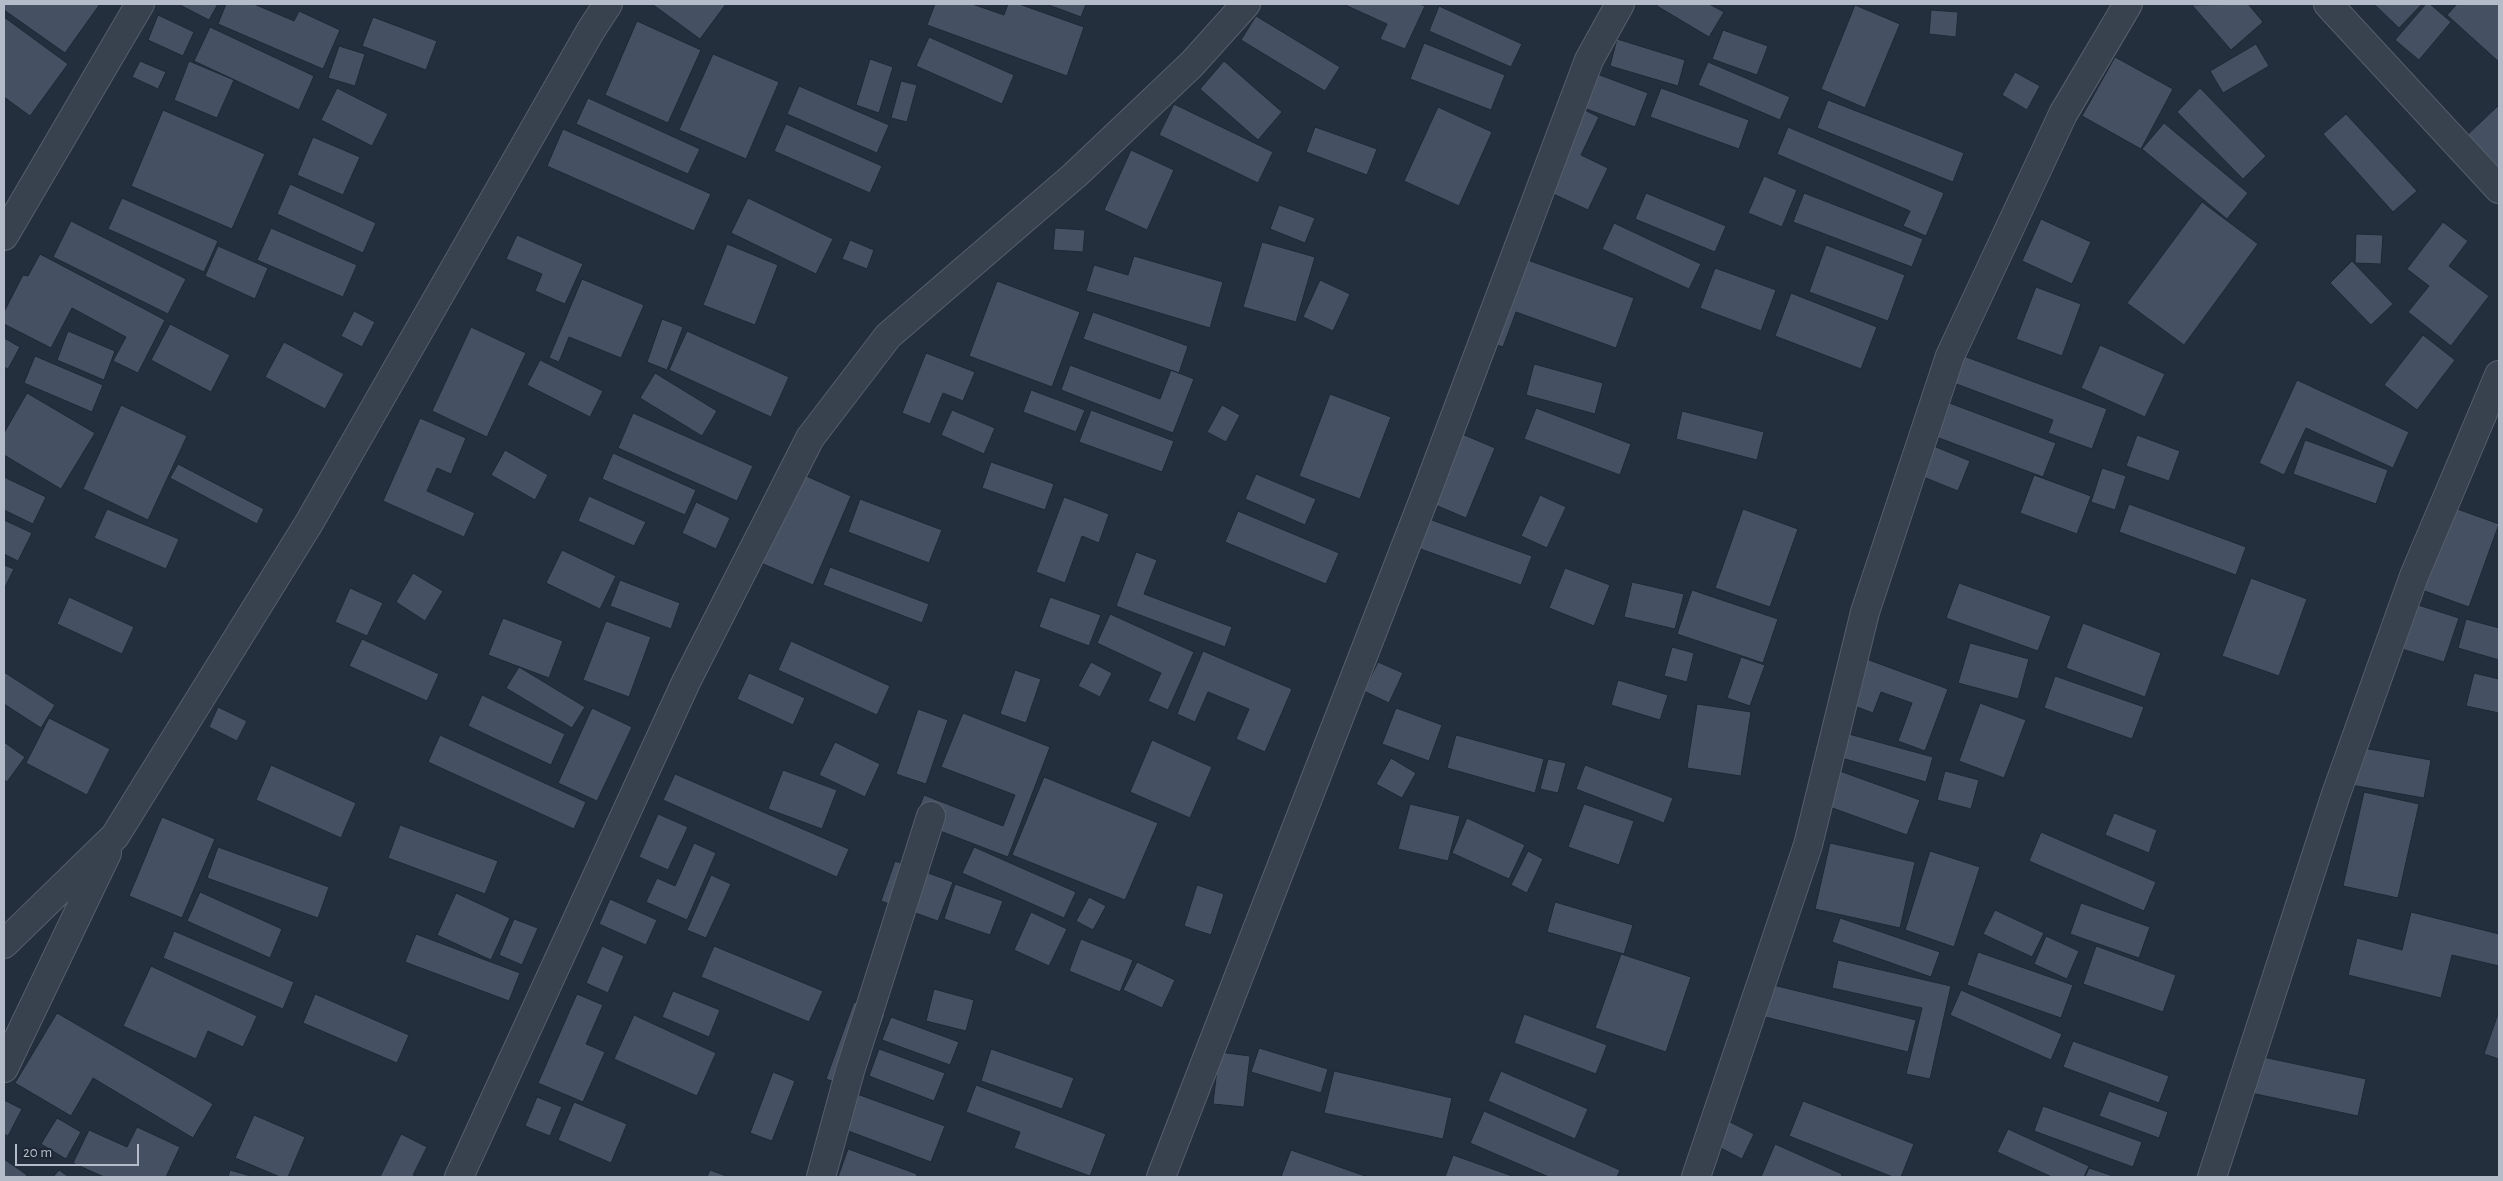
<!DOCTYPE html>
<style>
body{margin:0}
#map{position:relative;width:2503px;height:1181px;overflow:hidden;background:#242f3e;font-family:"Alegreya Sans",sans-serif}
canvas{display:block}
.frame{position:absolute;inset:0;border:5px solid #b4bcc9;pointer-events:none}
.scale{position:absolute;left:15px;top:1144px;width:124px;height:22px;box-sizing:border-box;border:2px solid #b4bcc9;border-top:0;padding-left:6px;font-size:15px;line-height:18px;white-space:nowrap;color:#b4bcc9;-webkit-text-stroke:4px #1d2633;paint-order:stroke}
</style>
<div id="map">
<canvas width="2503" height="1181"></canvas>
<div class="frame"></div>
<div class="scale">20 m</div>
</div>
<script>
const c = document.querySelector('canvas').getContext('2d');
c.lineJoin = 'round';
function paint(path, color) { c.fillStyle = color; c.fill(path, 'evenodd'); }
const shape = rows => new Path2D(rows.map(r => 'M' + r).join(''));
function trace(path, color, width, dash) { c.strokeStyle = color; c.lineWidth = width; c.lineCap = dash ? 'butt' : 'round'; c.setLineDash(dash || []); c.stroke(path); }
const building = shape([
 [4,4,100,4,65,53,4,10,4,4],
 [178,4,218,4,209,20,178,4],
 [226,4,254,4,294,21,299,11,340,30,323,69,218,24,226,4],
 [652,4,726,4,700,39,652,4],
 [935,4,972,4,1004,15,1008,4,1019,4,1084,27,1067,76,927,25,935,4],
 [1046,4,1086,4,1081,17,1046,4],
 [1343,4,1419,4,1425,6,1405,49,1380,39,1387,24,1343,4],
 [1658,4,1709,4,1724,12,1709,37,1657,6,1658,4],
 [2248,4,2263,22,2231,50,2192,5,2248,4],
 [2374,4,2422,4,2399,28,2374,4],
 [2426,4,2430,4,2451,22,2419,60,2395,40,2426,4],
 [2457,4,2499,4,2499,62,2447,15,2457,4],
 [1855,5,1900,24,1865,108,1821,89,1855,5],
 [1439,6,1522,44,1511,67,1429,31,1439,6],
 [1931,10,1958,12,1956,37,1929,34,1931,10],
 [158,15,194,32,183,56,148,40,158,15],
 [1256,16,1340,67,1325,91,1241,40,1256,16],
 [4,17,68,64,30,116,4,97,4,17],
 [373,17,437,41,426,70,362,46,373,17],
 [637,21,701,50,668,123,605,95,637,21],
 [210,27,314,76,299,110,194,61,210,27],
 [1723,30,1768,46,1757,75,1712,59,1723,30],
 [929,37,1014,75,1002,104,916,66,929,37],
 [1617,39,1685,60,1678,86,1610,66,1617,39],
 [1424,43,1505,75,1491,110,1410,79,1424,43],
 [2256,44,2269,66,2223,93,2210,71,2256,44],
 [339,46,365,54,355,86,328,78,339,46],
 [713,54,779,82,746,159,679,130,713,54],
 [2115,57,2173,89,2141,149,2082,116,2115,57],
 [870,59,893,67,879,113,856,105,870,59],
 [140,61,166,72,158,89,132,77,140,61],
 [189,61,234,80,217,118,174,100,189,61],
 [1224,61,1282,112,1258,140,1200,89,1224,61],
 [1708,62,1790,97,1780,120,1698,85,1708,62],
 [1589,71,1648,93,1635,127,1576,105,1589,71],
 [2015,72,2040,86,2027,110,2002,95,2015,72],
 [901,81,917,85,907,122,891,118,901,81],
 [799,86,889,125,877,153,787,114,799,86],
 [337,88,388,114,372,146,321,120,337,88],
 [1661,88,1749,120,1739,149,1650,117,1661,88],
 [2200,88,2266,156,2243,179,2177,112,2200,88],
 [588,98,700,149,688,174,576,124,588,98],
 [1828,100,1964,153,1953,182,1817,128,1828,100],
 [1174,104,1273,152,1258,183,1159,135,1174,104],
 [1574,105,1599,117,1581,155,1608,168,1588,210,1536,186,1574,105],
 [2499,105,2499,173,2465,137,2499,105],
 [1438,107,1492,132,1459,206,1404,181,1438,107],
 [163,110,265,154,232,229,131,186,163,110],
 [2346,114,2417,191,2393,212,2323,134,2346,114],
 [2164,123,2248,193,2227,219,2142,149,2164,123],
 [786,124,882,166,870,193,774,151,786,124],
 [1315,127,1377,149,1367,175,1306,152,1315,127],
 [1788,127,1944,193,1926,236,1903,226,1910,211,1777,154,1788,127],
 [563,129,711,194,694,231,547,166,563,129],
 [313,137,360,157,343,195,297,175,313,137],
 [1131,150,1174,170,1147,230,1104,210,1131,150],
 [1764,176,1797,190,1782,227,1748,213,1764,176],
 [290,184,376,223,363,253,277,214,290,184],
 [1646,193,1726,226,1715,252,1635,219,1646,193],
 [1804,193,1923,239,1912,267,1793,222,1804,193],
 [122,198,218,241,204,272,108,229,122,198],
 [748,198,833,239,816,274,731,233,748,198],
 [2202,202,2258,244,2184,345,2127,303,2202,202],
 [1279,205,1315,218,1305,243,1270,229,1279,205],
 [2041,219,2091,242,2072,284,2022,261,2041,219],
 [71,221,186,279,168,314,53,257,71,221],
 [2443,222,2468,241,2449,266,2489,296,2451,346,2408,312,2429,286,2407,269,2443,222],
 [1614,223,1701,264,1689,289,1602,249,1614,223],
 [271,228,357,265,343,297,257,260,271,228],
 [1055,228,1085,230,1083,252,1053,250,1055,228],
 [2356,234,2383,235,2381,264,2355,263,2356,234],
 [517,235,583,264,565,304,535,291,542,274,506,259,517,235],
 [850,240,874,250,867,269,842,259,850,240],
 [1262,242,1315,257,1296,322,1243,307,1262,242],
 [727,244,778,265,755,325,703,305,727,244],
 [1826,245,1905,275,1888,321,1809,292,1826,245],
 [218,246,268,268,255,299,205,276,218,246],
 [1505,252,1634,298,1616,348,1516,312,1503,347,1474,337,1505,252],
 [40,254,165,320,138,373,113,361,126,337,72,308,51,348,4,324,4,312,23,275,28,276,40,254],
 [1134,256,1223,282,1210,328,1086,291,1094,265,1128,275,1134,256],
 [2352,261,2393,304,2371,325,2330,283,2352,261],
 [1715,268,1776,290,1761,331,1700,308,1715,268],
 [582,279,644,305,621,358,569,337,559,362,549,358,582,279],
 [1320,280,1350,294,1333,331,1303,317,1320,280],
 [997,281,1080,312,1052,387,969,356,997,281],
 [2036,287,2081,304,2062,356,2016,339,2036,287],
 [1791,293,1877,327,1861,369,1775,336,1791,293],
 [354,311,375,322,362,347,341,336,354,311],
 [1093,312,1188,346,1179,373,1083,339,1093,312],
 [662,319,683,327,667,370,647,362,662,319],
 [170,324,230,355,211,392,151,360,170,324],
 [471,327,526,353,487,437,432,411,471,327],
 [68,331,115,351,104,380,57,360,68,331],
 [687,331,789,377,771,417,669,370,687,331],
 [2423,335,2455,360,2417,410,2384,385,2423,335],
 [4,338,20,347,8,369,4,367,4,338],
 [284,342,344,374,325,409,265,377,284,342],
 [2100,345,2165,374,2145,417,2081,388,2100,345],
 [926,353,975,372,963,401,943,393,930,424,902,413,926,353],
 [1961,355,2107,409,2092,449,2048,433,2053,420,1951,382,1961,355],
 [35,356,103,385,92,412,24,383,35,356],
 [540,360,603,391,590,417,527,385,540,360],
 [1534,364,1603,383,1595,414,1526,395,1534,364],
 [1070,365,1160,399,1171,370,1194,379,1173,433,1061,390,1070,365],
 [655,373,717,411,702,436,640,398,655,373],
 [2297,380,2409,432,2393,468,2306,428,2284,475,2259,463,2297,380],
 [1031,390,1085,410,1076,432,1023,412,1031,390],
 [27,393,95,433,61,489,4,455,4,433,27,393],
 [1330,394,1391,417,1360,499,1299,476,1330,394],
 [1936,398,2056,443,2043,477,1923,432,1936,398],
 [121,405,187,436,148,520,83,489,121,405],
 [1222,405,1240,415,1226,442,1207,432,1222,405],
 [1536,408,1631,444,1620,475,1524,439,1536,408],
 [952,410,995,428,984,454,941,435,952,410],
 [1091,410,1174,441,1162,472,1079,442,1091,410],
 [1682,411,1764,432,1757,460,1676,439,1682,411],
 [633,413,753,466,737,501,618,448,633,413],
 [420,418,466,438,451,474,437,468,427,491,475,513,464,537,383,501,420,418],
 [1455,431,1495,448,1466,518,1426,501,1455,431],
 [2137,435,2180,451,2169,481,2126,466,2137,435],
 [2305,440,2388,470,2376,504,2293,474,2305,440],
 [1924,442,1970,461,1958,491,1911,472,1924,442],
 [505,450,548,475,535,500,491,475,505,450],
 [613,453,696,490,685,515,602,479,613,453],
 [991,462,1054,484,1045,510,982,488,991,462],
 [178,464,264,509,257,524,170,478,178,464],
 [2102,468,2126,476,2115,510,2091,502,2102,468],
 [795,471,851,496,813,585,756,561,795,471],
 [1256,474,1316,499,1305,525,1245,499,1256,474],
 [2034,475,2091,496,2077,534,2020,513,2034,475],
 [4,477,46,497,33,524,4,510,4,477],
 [1540,495,1566,507,1547,548,1521,536,1540,495],
 [589,496,646,522,634,546,578,521,589,496],
 [1064,497,1109,514,1099,543,1082,536,1065,583,1036,572,1064,497],
 [860,499,942,530,929,563,848,532,860,499],
 [696,502,730,518,716,549,682,533,696,502],
 [2129,504,2246,547,2236,575,2119,532,2129,504],
 [2449,506,2499,524,2469,607,2419,589,2449,506],
 [107,509,179,539,166,569,94,538,107,509],
 [1743,509,1798,529,1770,607,1715,588,1743,509],
 [1238,511,1339,553,1326,584,1225,542,1238,511],
 [1426,518,1532,556,1521,585,1415,547,1426,518],
 [4,520,32,533,18,561,4,554,4,520],
 [562,550,616,576,600,609,546,583,562,550],
 [1136,552,1157,560,1144,594,1232,627,1225,647,1116,606,1136,552],
 [4,565,14,569,4,589,4,565],
 [830,567,929,604,922,623,823,585,830,567],
 [1565,568,1610,585,1594,626,1549,608,1565,568],
 [413,573,443,591,425,621,396,602,413,573],
 [2251,578,2307,599,2279,676,2222,656,2251,578],
 [620,580,680,603,671,629,610,606,620,580],
 [1632,582,1684,594,1675,629,1624,617,1632,582],
 [1959,583,2051,616,2038,651,1946,618,1959,583],
 [350,588,383,603,367,636,335,622,350,588],
 [1692,590,1778,619,1763,663,1677,634,1692,590],
 [69,597,134,627,122,654,57,624,69,597],
 [1050,597,1101,615,1089,646,1039,627,1050,597],
 [2393,597,2459,618,2444,662,2379,642,2393,597],
 [1110,614,1194,652,1168,710,1148,701,1161,673,1097,643,1110,614],
 [503,618,563,641,549,678,488,655,503,618],
 [2466,619,2499,628,2499,660,2458,648,2466,619],
 [606,621,651,637,629,697,583,680,606,621],
 [2083,623,2161,653,2145,697,2066,668,2083,623],
 [362,639,439,674,427,701,349,666,362,639],
 [791,641,890,686,877,715,778,670,791,641],
 [1970,643,2029,659,2018,699,1958,683,1970,643],
 [1672,647,1694,653,1687,682,1664,676,1672,647],
 [1203,651,1292,689,1265,752,1236,739,1249,709,1208,692,1195,722,1177,714,1203,651],
 [1858,656,1948,689,1925,751,1898,741,1912,703,1881,692,1873,713,1841,701,1858,656],
 [1741,657,1765,665,1750,706,1727,698,1741,657],
 [1091,662,1112,673,1100,697,1078,686,1091,662],
 [1378,662,1403,673,1389,703,1364,691,1378,662],
 [519,667,585,707,572,728,506,688,519,667],
 [1015,670,1041,679,1026,723,1000,714,1015,670],
 [4,672,55,705,41,728,4,704,4,672],
 [749,673,805,698,793,725,737,699,749,673],
 [2474,673,2499,679,2499,713,2466,706,2474,673],
 [2055,676,2144,707,2132,739,2044,708,2055,676],
 [1618,680,1668,695,1660,720,1611,705,1618,680],
 [482,695,565,734,551,765,468,726,482,695],
 [1980,703,2026,720,2004,778,1959,761,1980,703],
 [1697,704,1751,712,1741,776,1687,768,1697,704],
 [218,707,247,721,237,741,209,727,218,707],
 [592,708,632,727,597,801,558,783,592,708],
 [1396,708,1442,725,1429,761,1382,744,1396,708],
 [918,709,948,720,926,784,896,774,918,709],
 [963,713,1050,747,1008,857,914,821,924,795,1003,826,1015,795,941,767,963,713],
 [49,718,110,749,87,795,26,763,49,718],
 [1845,733,1933,757,1926,782,1838,757,1845,733],
 [440,735,586,802,574,829,428,762,440,735],
 [1456,735,1544,759,1535,793,1447,768,1456,735],
 [1152,740,1212,767,1190,818,1130,792,1152,740],
 [4,742,25,757,7,782,4,779,4,742],
 [835,742,880,764,865,797,819,775,835,742],
 [2340,744,2431,760,2424,798,2334,782,2340,744],
 [1391,758,1416,773,1402,798,1376,784,1391,758],
 [1548,759,1566,763,1558,793,1540,789,1548,759],
 [271,765,356,803,341,838,256,800,271,765],
 [1585,765,1673,798,1664,823,1576,789,1585,765],
 [783,770,837,790,822,829,768,809,783,770],
 [1837,770,1920,800,1907,835,1824,805,1837,770],
 [1945,771,1979,780,1971,809,1937,800,1945,771],
 [675,774,849,849,837,877,663,800,675,774],
 [1044,777,1158,823,1125,900,1012,855,1044,777],
 [2364,792,2419,804,2398,898,2343,886,2364,792],
 [1410,804,1460,816,1448,861,1398,849,1410,804],
 [1584,804,1634,821,1619,865,1568,847,1584,804],
 [2114,813,2157,830,2149,853,2105,835,2114,813],
 [658,814,688,827,668,870,639,857,658,814],
 [162,817,215,839,182,918,129,896,162,817],
 [1467,818,1525,845,1509,879,1452,853,1467,818],
 [400,825,498,861,485,894,388,858,400,825],
 [2041,832,2156,882,2144,911,2029,861,2041,832],
 [694,843,716,853,687,920,646,902,657,878,675,886,694,843],
 [1830,843,1915,862,1900,928,1815,909,1830,843],
 [218,847,329,887,318,918,207,878,218,847],
 [974,847,1076,892,1064,918,962,873,974,847],
 [1528,851,1543,859,1527,893,1511,885,1528,851],
 [1930,851,1980,867,1954,947,1905,930,1930,851],
 [895,861,953,882,938,921,881,901,895,861],
 [711,875,731,884,706,938,687,930,711,875],
 [955,884,1003,901,990,935,944,919,955,884],
 [1197,885,1224,894,1211,935,1184,926,1197,885],
 [200,892,282,929,270,958,187,921,200,892],
 [456,893,510,918,491,960,437,935,456,893],
 [1089,897,1106,906,1093,930,1076,921,1089,897],
 [610,899,657,920,646,945,599,924,610,899],
 [1555,902,1633,925,1624,954,1547,932,1555,902],
 [2081,903,2150,927,2139,958,2070,934,2081,903],
 [1995,910,2044,933,2032,957,1983,934,1995,910],
 [1031,912,1067,929,1049,966,1014,950,1031,912],
 [2411,912,2499,934,2499,966,2452,955,2441,998,2348,975,2357,938,2402,950,2411,912],
 [1840,918,1940,952,1931,977,1832,942,1840,918],
 [514,919,538,928,522,965,499,955,514,919],
 [174,931,294,982,283,1009,163,958,174,931],
 [416,934,520,973,509,1001,405,962,416,934],
 [2046,936,2079,951,2067,979,2034,964,2046,936],
 [1081,939,1133,960,1120,992,1069,971,1081,939],
 [602,946,624,956,608,993,586,983,602,946],
 [714,946,823,991,809,1022,701,977,714,946],
 [2096,946,2176,975,2163,1012,2083,984,2096,946],
 [1978,952,2073,985,2061,1018,1967,985,1978,952],
 [1621,954,1691,977,1666,1052,1595,1028,1621,954],
 [1838,960,1951,986,1930,1079,1906,1074,1922,1008,1832,988,1838,960],
 [1137,962,1175,980,1162,1008,1123,990,1137,962],
 [151,966,257,1016,243,1047,208,1031,196,1059,123,1026,151,966],
 [1765,983,1916,1020,1908,1052,1757,1015,1765,983],
 [934,989,974,1000,966,1031,926,1021,934,989],
 [1961,990,2062,1034,2051,1060,1950,1015,1961,990],
 [673,991,720,1010,709,1037,662,1017,673,991],
 [315,994,409,1035,397,1063,303,1023,315,994],
 [577,994,603,1005,586,1044,605,1052,583,1102,538,1083,577,994],
 [854,1002,885,1014,858,1090,826,1079,854,1002],
 [57,1013,213,1104,193,1138,93,1078,71,1116,15,1083,57,1013],
 [1524,1014,1607,1045,1596,1074,1514,1043,1524,1014],
 [2498,1014,2499,1015,2499,1059,2484,1054,2498,1014],
 [634,1015,716,1053,697,1096,614,1059,634,1015],
 [891,1017,959,1042,950,1065,882,1040,891,1017],
 [2073,1041,2169,1076,2159,1103,2063,1067,2073,1041],
 [1259,1048,1328,1069,1321,1093,1251,1072,1259,1048],
 [879,1049,945,1073,934,1101,869,1076,879,1049],
 [991,1049,1074,1078,1062,1109,981,1081,991,1049],
 [1219,1052,1250,1056,1244,1107,1213,1104,1219,1052],
 [2249,1054,2366,1079,2358,1116,2242,1091,2249,1054],
 [1334,1071,1452,1098,1443,1139,1324,1113,1334,1071],
 [1501,1071,1588,1109,1575,1139,1488,1101,1501,1071],
 [773,1072,795,1081,772,1141,750,1133,773,1072],
 [976,1085,1106,1134,1090,1176,1014,1148,1020,1132,966,1112,976,1085],
 [2109,1091,2168,1112,2159,1138,2099,1116,2109,1091],
 [857,1094,945,1126,931,1162,843,1129,857,1094],
 [537,1097,562,1107,550,1136,525,1126,537,1097],
 [4,1100,22,1109,8,1136,4,1134,4,1100],
 [1803,1101,1914,1144,1901,1177,1893,1177,1789,1136,1803,1101],
 [574,1102,627,1124,611,1163,558,1140,574,1102],
 [2043,1106,2142,1142,2133,1167,2034,1131,2043,1106],
 [1484,1111,1620,1170,1617,1177,1549,1177,1470,1143,1484,1111],
 [254,1115,305,1137,288,1177,280,1177,235,1158,254,1115],
 [57,1118,81,1132,66,1159,41,1144,57,1118],
 [1722,1118,1754,1134,1742,1159,1709,1142,1722,1118],
 [137,1127,180,1147,166,1177,104,1177,73,1163,89,1130,127,1147,137,1127],
 [2008,1129,2089,1166,2084,1177,2052,1177,1997,1152,2008,1129],
 [401,1134,427,1147,413,1175,418,1177,380,1177,401,1134],
 [1775,1144,1842,1174,1841,1177,1761,1177,1775,1144],
 [848,1149,917,1174,916,1177,838,1177,848,1149],
 [1291,1150,1368,1177,1281,1177,1291,1150],
 [1453,1155,1515,1177,1445,1177,1453,1155],
 [4,1159,27,1175,25,1177,4,1177,4,1159],
 [2089,1168,2116,1177,2085,1177,2089,1168],
 [59,1170,69,1177,53,1177,59,1170],
 [230,1170,254,1177,228,1177,230,1170],
 [710,1170,729,1177,707,1177,710,1170]
]);
paint(building, '#455162');
trace(building, '#1f2835', 1);
const minor = shape([
 [2328,4,2499,189],
 [4,236,140,4],
 [4,944,115,836,309,523,591,30,608,4],
 [4,1068,107,853],
 [459,1177,686,682,810,438,888,336,1075,175,1192,64,1246,4],
 [821,1177,850,1071,931,816],
 [1161,1177,1427,491,1589,60,1620,4],
 [1696,1177,1808,845,1865,612,1950,356,2063,114,2128,4],
 [2212,1177,2336,794,2414,576,2499,375]
]);
trace(minor, '#565f6c', 30);
trace(minor, '#38414e', 28);
</script>
